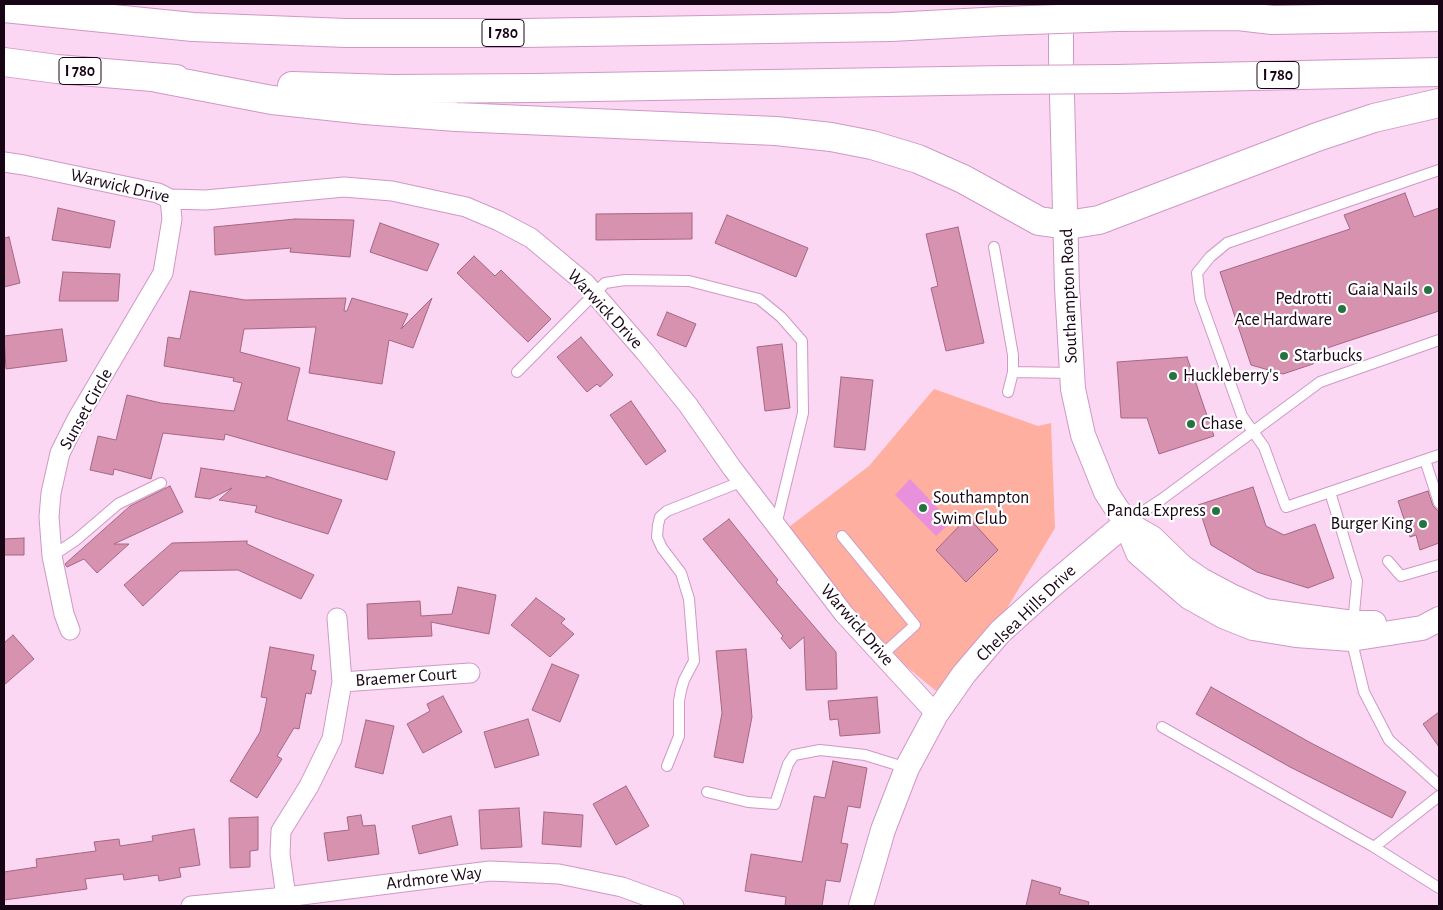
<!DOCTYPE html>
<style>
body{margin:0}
#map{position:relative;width:1443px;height:910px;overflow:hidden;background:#fbd7f4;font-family:"Alegreya Sans",sans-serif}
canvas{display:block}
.frame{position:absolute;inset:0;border:5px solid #170515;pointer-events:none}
</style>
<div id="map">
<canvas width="1443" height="910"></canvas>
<div class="frame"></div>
</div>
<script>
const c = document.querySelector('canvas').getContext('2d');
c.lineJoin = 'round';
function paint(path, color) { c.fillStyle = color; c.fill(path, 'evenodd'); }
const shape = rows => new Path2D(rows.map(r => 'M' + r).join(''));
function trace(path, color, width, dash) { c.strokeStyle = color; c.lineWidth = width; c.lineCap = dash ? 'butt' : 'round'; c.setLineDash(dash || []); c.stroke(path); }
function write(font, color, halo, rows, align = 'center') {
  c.font = font + ' "Alegreya Sans",sans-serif'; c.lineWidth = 4.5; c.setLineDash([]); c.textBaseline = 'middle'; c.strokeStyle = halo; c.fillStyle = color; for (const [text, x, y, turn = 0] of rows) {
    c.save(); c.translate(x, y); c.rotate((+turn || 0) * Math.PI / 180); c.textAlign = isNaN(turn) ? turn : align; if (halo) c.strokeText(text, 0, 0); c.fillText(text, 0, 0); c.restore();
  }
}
paint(shape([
 [934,389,1038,426,1051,423,1055,528,1006,610,936,691,878,643,789,527,869,466]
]), '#ffaf9f');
paint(shape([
 [910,479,951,522,936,536,895,495]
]), '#e890db');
const building = shape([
 [1405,193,1414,217,1439,208,1439,311,1318,351,1313,364,1283,374,1251,365,1220,272,1350,229,1344,215,1405,193],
 [58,208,115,221,110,248,52,240,58,208],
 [692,213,692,239,596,240,596,214,692,213],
 [727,215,808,248,796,277,715,243,727,215],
 [295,219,354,220,350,257,290,252,291,248,215,255,214,227,295,219],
 [380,223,439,244,427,271,370,252,380,223],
 [958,227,984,343,946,351,931,288,938,286,926,234,958,227],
 [9,237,20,283,4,287,4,238,9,237],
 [474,256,495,276,501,270,551,319,528,342,457,273,474,256],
 [63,272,120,274,118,301,59,301,63,272],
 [190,291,245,300,346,298,344,311,347,311,352,298,408,314,401,329,432,298,413,348,389,340,382,384,309,373,316,327,244,329,240,352,300,368,287,420,395,452,387,480,225,434,224,440,163,433,151,479,114,469,113,475,90,470,98,436,116,440,127,395,161,403,234,411,242,383,233,381,234,378,164,366,168,337,180,339,190,291],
 [667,312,696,324,686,347,657,335,667,312],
 [62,329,67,361,6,369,4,336,62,329],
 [581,337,613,375,600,387,597,384,587,392,557,357,581,337],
 [782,344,790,408,765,411,757,347,782,344],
 [1187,357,1214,436,1159,454,1147,418,1121,418,1117,362,1187,357],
 [841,377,873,380,865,450,834,447,841,377],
 [631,401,666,451,646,465,610,415,631,401],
 [201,468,266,478,266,476,342,500,328,534,255,512,257,506,219,500,232,488,210,499,195,497,201,468],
 [170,486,183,512,114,544,129,544,97,573,84,559,67,567,65,564,130,506,170,486],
 [1253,487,1266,526,1284,535,1315,524,1334,578,1308,588,1257,572,1211,545,1198,505,1253,487],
 [1428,491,1433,506,1439,512,1439,543,1420,550,1416,535,1410,537,1398,501,1428,491],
 [968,517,998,550,966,582,936,550,968,517],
 [729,519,778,580,776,582,836,652,837,689,806,690,804,637,790,649,781,638,783,636,703,539,729,519],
 [24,538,24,555,4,555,4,539,24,538],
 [247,541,247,544,314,575,301,599,238,570,180,571,143,606,124,585,172,543,247,541],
 [458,587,496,595,489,634,431,622,432,636,368,639,367,604,420,601,421,616,452,614,458,587],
 [536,598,565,619,561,623,574,634,550,657,511,625,536,598],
 [13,635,34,659,4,685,4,643,13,635],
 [270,647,314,655,311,670,316,671,311,694,306,693,299,729,294,728,277,756,282,759,257,798,230,781,260,732,267,698,261,697,270,647],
 [746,649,752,717,743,763,714,757,722,713,716,651,746,649],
 [552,664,579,675,560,722,532,710,552,664],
 [1211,687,1311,743,1406,792,1392,818,1290,767,1196,714,1211,687],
 [443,696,462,732,423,753,407,724,430,711,427,704,443,696],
 [877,697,880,733,840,736,838,719,830,720,828,701,877,697],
 [1439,712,1439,747,1423,724,1439,712],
 [528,719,539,755,495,768,484,732,528,719],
 [366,720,394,726,383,774,355,767,366,720],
 [833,761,867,768,860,808,848,806,841,843,848,844,840,882,826,880,822,906,785,906,786,897,745,891,751,854,802,862,814,796,825,798,833,761],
 [626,786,649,826,616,845,593,804,626,786],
 [519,808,522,847,481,849,479,810,519,808],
 [544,812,583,815,581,847,542,844,544,812],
 [361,815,363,826,375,825,379,854,328,861,324,833,349,830,347,817,361,815],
 [451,816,458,845,419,854,412,826,451,816],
 [258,817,258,850,250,851,250,867,230,868,229,818,258,817],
 [194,829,200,865,179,868,181,877,159,881,158,875,124,880,123,874,85,879,87,889,4,900,4,872,37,867,36,859,96,851,94,842,119,839,120,846,153,841,152,836,194,829],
 [1032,880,1061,888,1059,894,1089,902,1088,906,1026,906,1032,880]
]);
paint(building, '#d692af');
trace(building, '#a66682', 1);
const service = shape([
 [1439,170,1227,243,1210,257,1197,273,1200,299,1242,416,1264,447,1286,507,1439,455],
 [994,247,1013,355,1013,372,1071,373],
 [517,372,605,283,625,280,689,281,759,299,781,317,802,341,803,413,776,525],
 [1008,392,1013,372],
 [1425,460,1439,503],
 [1330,492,1357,581,1353,624],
 [1126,523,1162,499,1320,382,1439,340],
 [842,536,915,625,882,655],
 [52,556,76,540,118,504,161,483],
 [1388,561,1401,576,1439,565],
 [1351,638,1364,692,1389,740,1439,785],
 [1162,727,1374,847,1439,796],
 [667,766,679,736,679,701,681,690,684,680,694,661,689,599,681,573,662,548,657,537,658,525,660,517,667,511,743,481],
 [707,792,748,802,775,804,788,764,794,755,820,750,865,755,907,768],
 [1374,847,1439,888]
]);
const minor = shape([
 [4,162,24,165,158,193,170,199,206,200,344,187,392,191,466,207,499,221,531,238,585,283,645,352,688,405,732,468,844,614,936,714],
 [70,630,64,614,52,556,49,517,51,493,60,453,77,419,163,273,172,219,170,199],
 [342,682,470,673],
 [286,897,280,854,281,831,309,786,332,739,342,682,337,618],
 [191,906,286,897,490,871,559,874,622,887,674,906]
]);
const tertiary = shape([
 [1061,4,1061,57,1067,288,1073,389,1083,435,1106,492,1126,523,1138,553,1189,597,1223,616,1253,628,1296,635,1351,639,1422,628,1439,619],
 [1126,523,1152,538,1182,567,1201,580,1233,597,1265,611,1353,623,1374,623],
 [861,906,883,830,907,768,936,714,964,674,1000,632,1050,587,1126,523]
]);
const motorway = shape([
 [4,8,193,27,346,33,523,33,891,27,1002,21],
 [1117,17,1238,16,1272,20,1439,17],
 [4,62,57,69,176,79],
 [157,78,272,100,365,110,456,117,776,131,831,137,872,145,918,159,963,179,1039,221,1067,225,1099,220,1317,137,1374,118,1439,103],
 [1117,79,1439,72],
 [292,86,392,89,535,88,1005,80]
]);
trace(service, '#cf98c6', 12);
trace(minor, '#cf98c6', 21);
trace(tertiary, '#cf98c6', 26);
trace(motorway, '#cf98c6', 30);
trace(service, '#fff', 10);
trace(minor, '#fff', 19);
trace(tertiary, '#fff', 24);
trace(motorway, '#fff', 28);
const motorwayBridge = shape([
 [1002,21,1117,17],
 [1005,80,1117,79]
]);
trace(motorwayBridge, '#cf98c6', 30, []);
trace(motorwayBridge, '#fff', 28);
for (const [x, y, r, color] of [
 [1428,290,5,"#267342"],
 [1342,309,5,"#267342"],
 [1284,356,5,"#267342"],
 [1173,376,5,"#267342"],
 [1191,424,5,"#267342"],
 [923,508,5,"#267342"],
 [1216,511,5,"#267342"],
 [1423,524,5,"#267342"]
]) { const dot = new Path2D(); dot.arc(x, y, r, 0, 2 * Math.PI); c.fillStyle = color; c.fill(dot); trace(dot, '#fff', 2); }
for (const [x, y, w] of [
 [503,33,42],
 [80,71,42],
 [1278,75,42]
]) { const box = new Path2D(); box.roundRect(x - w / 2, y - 13.5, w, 27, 4); c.fillStyle = '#fff'; c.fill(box); trace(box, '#170515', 1); }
write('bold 16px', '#170515', null, [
 ["I 780",503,33],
 ["I 780",80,71],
 ["I 780",1278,75]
]);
write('18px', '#170515', '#fff', [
 ["Warwick Drive",120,186,13],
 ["Southampton Road",1069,296,-92],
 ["Warwick Drive",605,309,47],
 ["Sunset Circle",86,409,-61],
 ["Chelsea Hills Drive",1026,613,-44],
 ["Warwick Drive",857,625,49],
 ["Braemer Court",406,677,-4],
 ["Ardmore Way",434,878,-7]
]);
write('18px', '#170515', '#fff', [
 ["Gaia Nails",1418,290],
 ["Pedrotti",1332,299],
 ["Ace Hardware",1332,320],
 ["Starbucks",1294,356,"left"],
 ["Huckleberry's",1183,376,"left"],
 ["Chase",1201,424,"left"],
 ["Southampton",933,498,"left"],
 ["Swim Club",933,519,"left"],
 ["Panda Express",1206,511],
 ["Burger King",1413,524]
], 'right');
</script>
